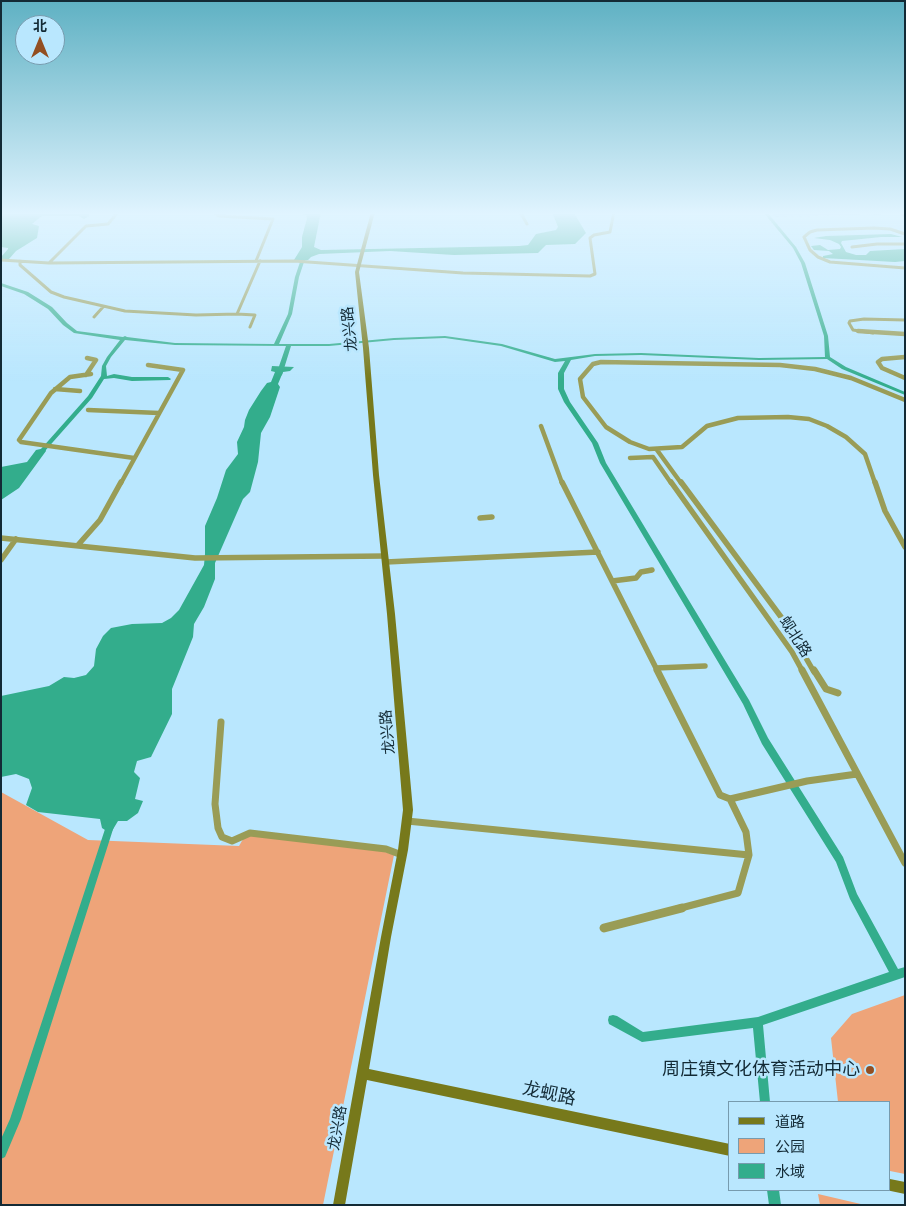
<!DOCTYPE html>
<meta charset="utf-8">
<style>
body{margin:0}
#map{position:relative;width:906px;height:1206px;overflow:hidden;background:#b9e7fe;font-family:"PT Sans","Noto Sans SC",sans-serif}
canvas{display:block}
.frame{position:absolute;inset:0;border:2px solid #132a35;pointer-events:none}
.legend{position:absolute;left:728px;top:1101px;width:162px;height:90px;box-sizing:border-box;background:#b9e7fe;border:1px solid #779bae;margin:0;padding:6px 9px;list-style:none;font-size:15px;color:#132a35}
.legend li{display:flex;align-items:center;gap:10px;height:25px}
.legend b{width:25px;border:1px solid #779bae}
.north{position:absolute;left:15px;top:15px;width:50px;height:50px;box-sizing:border-box;background:#b9e7fe;border:1px solid #779bae;border-radius:50%;rotate:0deg;font-size:14px;font-weight:700;line-height:20px;text-align:center;color:#132a35}
.north::after{content:'';display:block;margin:auto;width:18px;height:22px;background:#934f22;clip-path:polygon(50% 0,100% 100%,50% 72%,0 100%)}
</style>
<div id="map">
<canvas width="906" height="1206"></canvas>
<div class="frame"></div>
<ul class="legend">
<li><b style="height:6px;background:#77791b"></b>道路</li>
<li><b style="height:14px;background:#eea479"></b>公园</li>
<li><b style="height:14px;background:#33ad8c"></b>水域</li>
</ul>
<div class="north">北</div>
</div>
<script>
const c = document.querySelector('canvas').getContext('2d');
c.lineJoin = 'round';
function paint(path, color) { c.fillStyle = color; c.fill(path, 'evenodd'); }
const shape = rows => new Path2D(rows.map(r => 'M' + r).join(''));
function trace(path, color, width, dash) { c.strokeStyle = color; c.lineWidth = width; c.lineCap = dash ? 'butt' : 'round'; c.setLineDash(dash || []); c.stroke(path); }
function write(font, color, halo, rows, align = 'center') {
  c.font = font + ' "PT Sans","Noto Sans SC",sans-serif'; c.lineWidth = 5; c.setLineDash([]); c.textBaseline = 'middle'; c.strokeStyle = halo; c.fillStyle = color; for (const [text, x, y, turn = 0] of rows) {
    c.save(); c.translate(x, y); c.rotate((+turn || 0) * Math.PI / 180); c.textAlign = isNaN(turn) ? turn : align; if (halo) c.strokeText(text, 0, 0); c.fillText(text, 0, 0); c.restore();
  }
}
paint(shape([
 [771,212,883,212,886,214,775,217]
]), '#a7d9f4');
paint(shape([
 [1,792,88,840,239,846,246,834,374,848,394,855,323,1205,1,1205],
 [905,995,905,1174,890,1171,890,1102,838,1102,831,1038,852,1014],
 [818,1194,865,1205,820,1205]
]), '#eea479');
paint(shape([
 [4,212,89,212,89,216,84,219,79,216,42,216,32,224,39,226,37,238,16,251,9,259,1,259,1,257,8,249,8,248,1,247,1,218],
 [297,212,321,212,314,247,321,250,519,246,528,245,536,234,556,230,558,227,552,212,574,213,586,233,575,244,546,245,538,253,454,255,390,251,319,254,311,257,308,260,302,261,294,260,302,247,302,237,307,218,306,215],
 [891,234,902,237,881,237,842,241,841,243,846,252,856,255,866,255,870,251,905,249,905,261,895,262,823,258,823,256,833,254,829,251,814,250,811,246,820,245,828,250,840,249,841,247,839,244,830,240,814,238,826,236],
 [272,366,294,367,290,371,283,372,278,384,280,387,270,417,261,433,258,462,250,492,243,499,215,563,215,579,204,607,194,624,193,637,172,689,172,714,151,757,137,761,134,772,140,778,135,799,143,801,138,813,127,821,118,821,112,831,108,832,102,828,100,819,38,812,26,805,32,788,29,779,16,774,1,777,1,696,49,686,64,677,74,678,86,675,94,666,96,649,103,636,111,628,132,624,162,623,171,618,179,610,204,565,205,554,205,526,217,498,226,470,238,454,237,442,244,427,245,420,249,410,261,391,267,383,271,382,275,372,271,371],
 [45,448,46,451,19,488,1,500,1,467,27,462,36,450]
]), '#33ad8c');
paint(shape([
 [763,212,767,212,796,247,805,263,828,336,830,357,846,367,905,392,905,395,842,369,827,359,759,360,641,355,595,356,571,360,564,373,564,389,570,402,598,443,606,463,749,700,768,738,843,857,857,894,898,969,905,967,905,977,763,1025,770,1102,760,1102,753,1028,642,1042,609,1024,608,1020,609,1016,613,1015,617,1016,643,1032,758,1017,889,972,850,899,836,862,762,744,743,704,600,463,592,443,564,402,558,389,558,373,565,361,555,362,501,346,445,338,394,340,329,346,291,346,282,375,279,377,276,375,286,346,175,345,125,340,111,357,106,366,107,376,114,374,132,377,168,377,171,379,170,380,132,381,114,378,104,379,92,398,45,451,43,452,41,451,41,449,88,396,101,376,102,366,107,357,120,340,74,333,63,325,48,309,24,294,1,286,1,283,28,292,52,307,67,323,77,331,123,337,125,336,127,337,175,343,274,344,288,314,295,277,302,256,304,255,306,256,299,277,292,314,279,344,329,344,394,338,445,336,502,344,555,359,595,354,641,353,759,358,825,357,824,336,801,263,793,248,763,212],
 [111,819,114,820,115,823,21,1119,5,1157,1,1159,1,1139,10,1119,107,823,108,820,111,819],
 [767,1190,779,1190,781,1205,769,1205,767,1190]
]), '#33ad8c');
trace(shape([
 [217,212,216,214,219,216,273,219,256,261],
 [520,212,527,224],
 [905,234,890,229,874,228,817,230,810,232,804,237,810,250,818,257,830,262,905,268],
 [852,247,877,244,905,244],
 [1,260,49,263,294,261,463,273,590,276,595,274,590,238,594,235,610,232,614,212],
 [20,261,20,265,51,292,64,297,125,311,196,315,237,314,260,261],
 [49,263,86,226,108,224,118,212],
 [237,314,255,315,250,327],
 [94,317,103,307],
 [873,333,853,330,849,323,850,321,864,319,905,320]
]), '#999c56', 3);
trace(shape([
 [858,331,905,334],
 [905,357,882,359,878,362,882,368,905,378],
 [91,374,70,377,51,393,19,440,21,442,134,458],
 [86,375,96,360,87,358],
 [55,389,80,391],
 [88,410,159,413],
 [541,426,562,483],
 [657,450,681,483],
 [630,458,653,457,671,483],
 [121,483,183,370,148,365],
 [875,483,865,454,846,437,827,426,809,419,788,417,738,418,707,426,682,447,649,449,630,442,606,427,583,397,580,379,593,364,601,362,780,365,815,369,851,378,905,400]
]), '#999c56', 4.5);
trace(shape([
 [562,482,658,672],
 [671,482,792,652,803,672],
 [681,482,787,625,814,672],
 [875,482,885,511,905,547],
 [480,518,492,517],
 [1,538,195,558,385,556],
 [78,545,100,520,121,482],
 [1,560,16,539],
 [386,562,598,552],
 [612,581,636,578,641,572,652,570],
 [656,668,705,666]
]), '#999c56', 5.5);
trace(shape([
 [657,670,720,795,730,799,746,832,749,855,738,893,677,909],
 [802,670,905,863],
 [814,670,826,689,838,693],
 [221,722,215,804,218,828,222,837,232,841,250,833,386,849,402,855],
 [730,799,807,781,857,774],
 [407,821,749,855]
]), '#999c56', 7);
trace(shape([
 [604,928,682,908]
]), '#999c56', 9);
paint(shape([
 [371,212,375,212,359,272,369,348,379,475,395,614,413,810,408,850,391,937,369,1069,730,1144,730,1156,367,1080,345,1205,333,1205,381,937,398,850,403,810,387,614,373,475,363,348,355,272,371,212],
 [897,212,902,212,905,215,905,218,897,212],
 [890,1179,905,1182,905,1194,886,1190,890,1190,890,1179]
]), '#77791b');
const sky = c.createLinearGradient(0, 0, 0, 381);
sky.addColorStop(0, '#5fb1c3');
sky.addColorStop(0.56, '#e0f4ff');
sky.addColorStop(1, '#e0f4ff00');
c.fillStyle = sky;
c.fillRect(0, 0, 906, 381);
for (const [x, y, r, color] of [
 [870,1070,5,"#934f22"]
]) { const dot = new Path2D(); dot.arc(x, y, r, 0, 2 * Math.PI); c.fillStyle = color; c.fill(dot); trace(dot, '#b9e7fe', 2); }
write('15px', '#132a35', '#b9e7fe', [
 ["龙兴路",350,329,-96],
 ["蚬北路",795,637,57],
 ["龙兴路",388,732,-95],
 ["龙兴路",338,1128,-80]
]);
write('18px', '#132a35', '#b9e7fe', [
 ["周庄镇文化体育活动中心",860,1070]
], 'right');
write('18px', '#132a35', '#b9e7fe', [
 ["龙蚬路",549,1094,12]
]);
</script>
